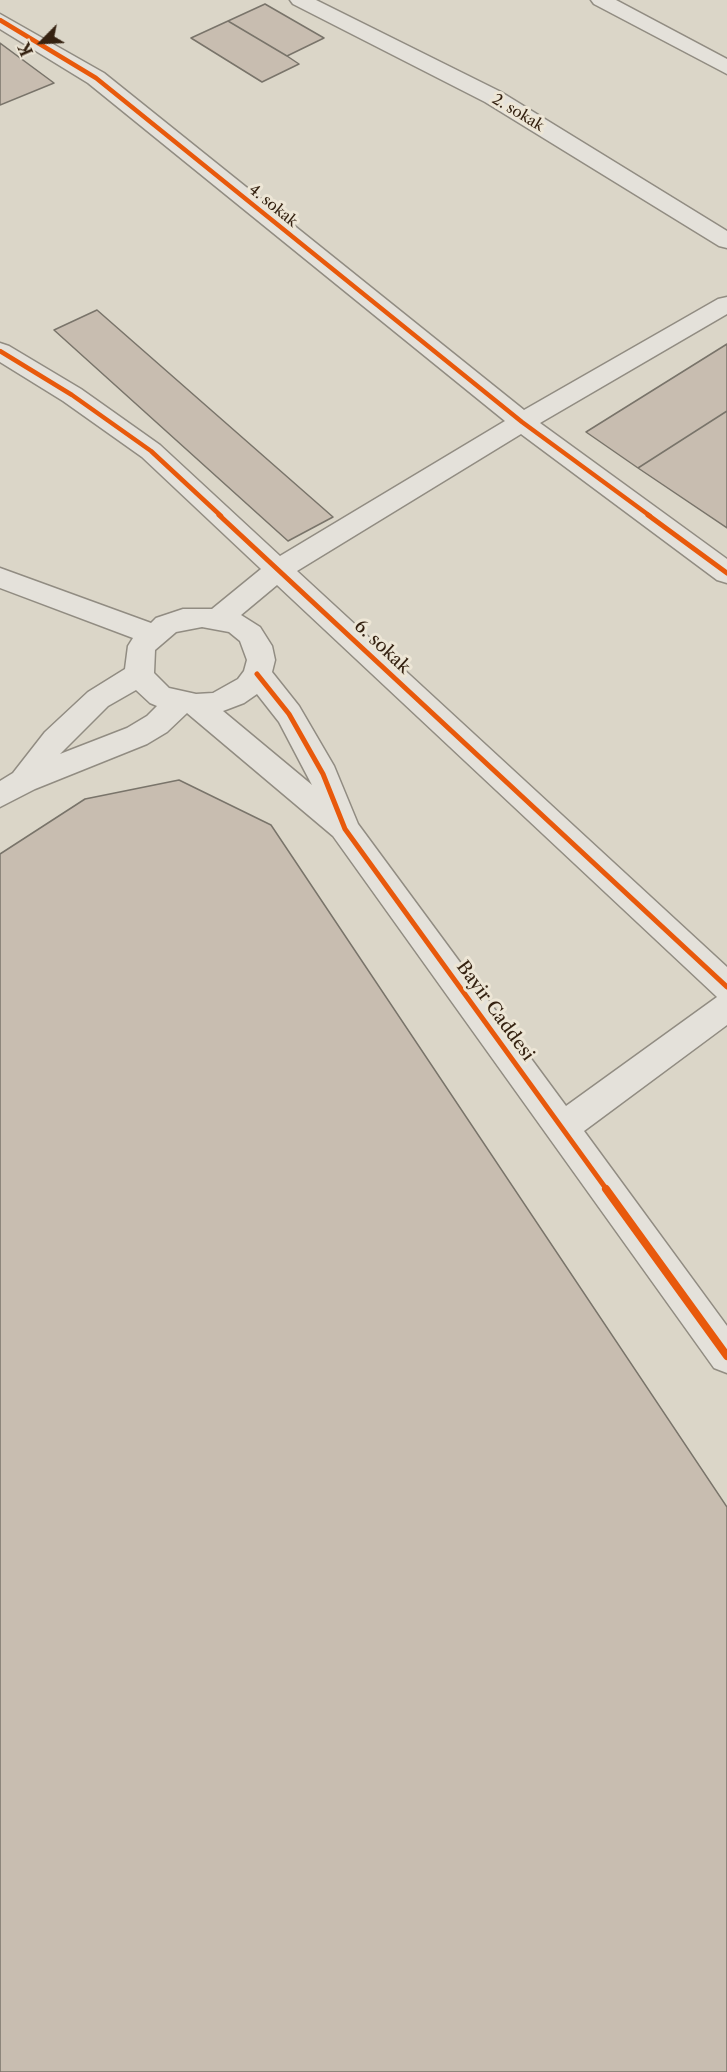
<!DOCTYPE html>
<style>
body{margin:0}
#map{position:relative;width:727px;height:2072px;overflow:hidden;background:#dbd6c8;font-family:"Libre Caslon Text",serif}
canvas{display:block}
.north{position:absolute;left:12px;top:12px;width:60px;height:60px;-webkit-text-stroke:4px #ede6d6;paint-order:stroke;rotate:246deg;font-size:16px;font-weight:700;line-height:24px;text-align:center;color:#352211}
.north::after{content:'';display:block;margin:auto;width:21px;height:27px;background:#352211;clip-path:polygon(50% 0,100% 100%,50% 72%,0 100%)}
</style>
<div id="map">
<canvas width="727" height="2072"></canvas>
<div class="north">K</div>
</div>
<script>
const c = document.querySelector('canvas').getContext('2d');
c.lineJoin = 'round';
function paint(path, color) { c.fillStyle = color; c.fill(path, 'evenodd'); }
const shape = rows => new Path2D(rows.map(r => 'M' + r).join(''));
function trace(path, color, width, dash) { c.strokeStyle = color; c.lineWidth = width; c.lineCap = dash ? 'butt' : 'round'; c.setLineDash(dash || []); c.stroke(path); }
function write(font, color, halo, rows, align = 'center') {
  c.font = font + ' "Libre Caslon Text",serif'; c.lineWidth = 6; c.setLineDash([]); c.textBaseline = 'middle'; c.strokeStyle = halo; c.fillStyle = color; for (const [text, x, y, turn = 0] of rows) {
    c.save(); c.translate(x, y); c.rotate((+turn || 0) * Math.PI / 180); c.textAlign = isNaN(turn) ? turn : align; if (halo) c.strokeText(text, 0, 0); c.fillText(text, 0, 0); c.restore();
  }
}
const building = shape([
 [265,4,324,38,287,56,228,21,265,4],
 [228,21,287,56,299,64,262,82,191,38,228,21],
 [0,43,54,83,0,105,0,43],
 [97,310,333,517,288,541,54,330,97,310],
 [727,344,727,411,638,468,586,432,727,344],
 [727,411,727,528,638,468,727,411],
 [179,780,271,825,727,1507,727,2072,0,2072,0,854,85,799,179,780]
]);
paint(building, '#c8bdb0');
trace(building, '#79746a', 1.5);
const minor = shape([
 [290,0,316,0,501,92,727,231,727,248,719,246,485,102,293,4,290,0],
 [591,0,616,0,727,59,727,74,594,4,591,0],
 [0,14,104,73,524,410,718,299,727,297,727,314,540,423,727,559,727,583,717,580,521,434,297,571,727,967,727,1025,584,1131,727,1326,727,1373,714,1368,333,836,187,713,167,732,147,744,35,789,0,807,0,781,13,773,45,732,88,692,125,669,128,646,133,638,0,588,0,568,151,623,156,618,183,609,212,609,261,569,142,457,63,401,0,362,0,343,9,346,81,389,160,445,280,556,505,421,88,83,0,29,0,14],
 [277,585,716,996,717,997,566,1106,358,824,334,766,299,706,272,672,275,660,272,646,260,627,241,615,277,585],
 [202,627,229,632,240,641,247,660,244,671,238,679,213,693,196,694,169,688,154,673,155,650,176,632,202,627],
 [136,690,150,703,157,706,147,716,127,728,60,754,108,706,136,690],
 [257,694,279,722,312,785,223,711,244,703,257,694]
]);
trace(minor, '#918c82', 3);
paint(minor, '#e4e1da');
trace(shape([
 [0,20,96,78,522,422,650,516],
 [0,351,72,395,151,451,221,516]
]), '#e8590c', 4.5);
trace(shape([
 [219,515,727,987],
 [648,515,727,573],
 [257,674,289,714,323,774,345,829,607,1190]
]), '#e8590c', 5);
trace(shape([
 [606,1189,727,1356]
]), '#e8590c', 8);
write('15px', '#352211', '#ede6d6', [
 ["2. sokak",518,113,31],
 ["4. sokak",273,206,39]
]);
write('18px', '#352211', '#ede6d6', [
 ["6. sokak",382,647,43],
 ["Bayir Caddesi",495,1011,54]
]);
</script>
